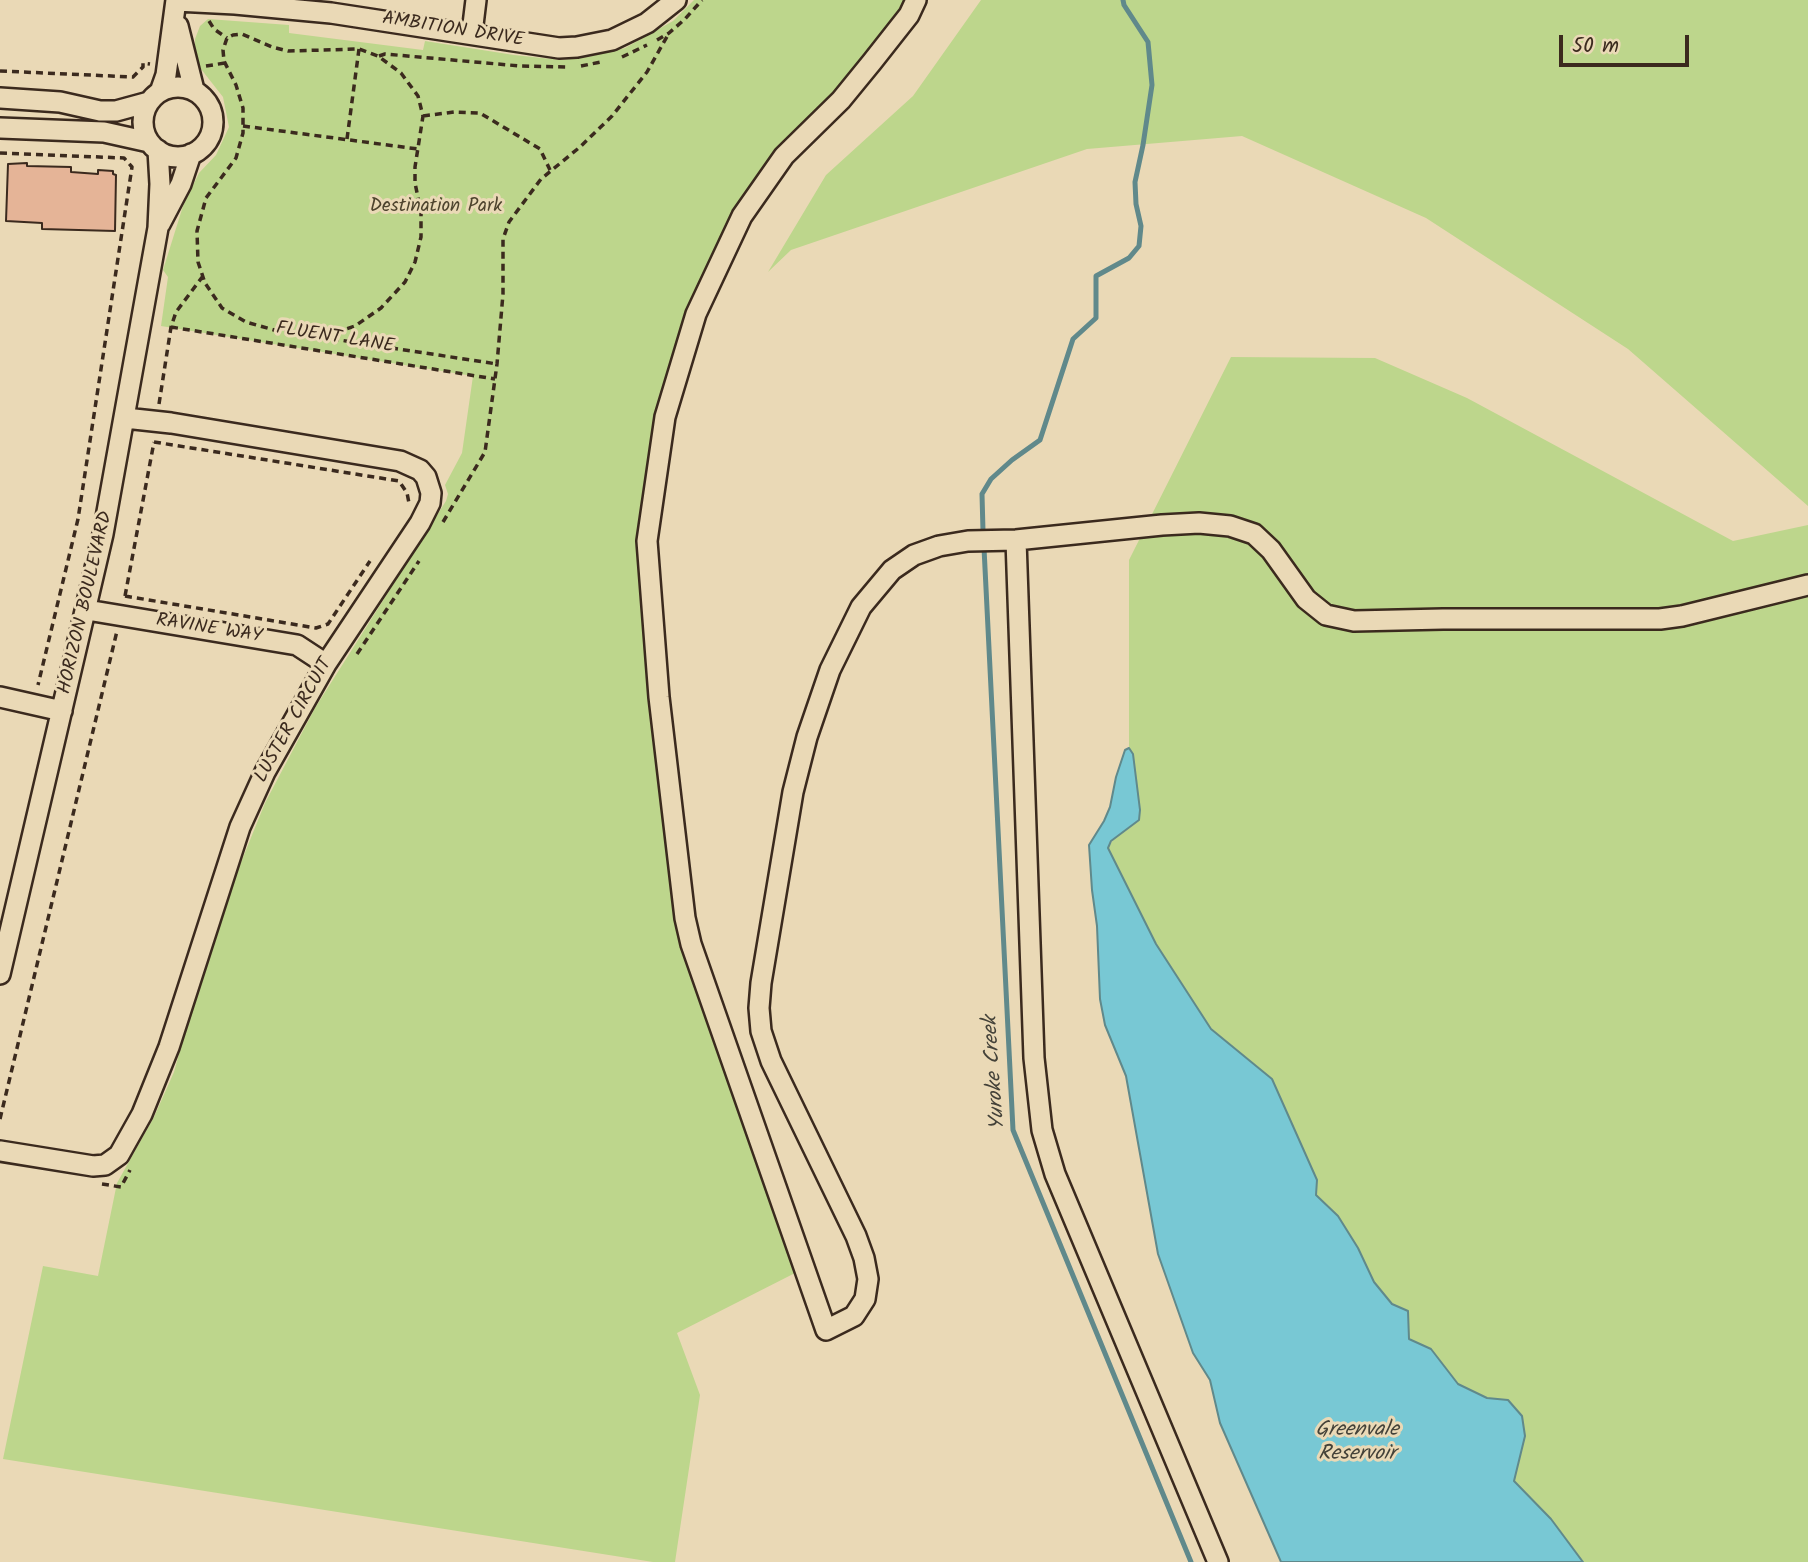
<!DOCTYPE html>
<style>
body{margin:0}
#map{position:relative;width:1808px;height:1562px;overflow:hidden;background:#ead9b6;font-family:Kalam,sans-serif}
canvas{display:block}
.scale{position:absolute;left:1559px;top:35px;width:130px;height:32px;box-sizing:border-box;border:4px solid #3b2a1e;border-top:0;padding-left:9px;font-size:21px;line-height:24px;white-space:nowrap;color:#3b2a1e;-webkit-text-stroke:5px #ead9b6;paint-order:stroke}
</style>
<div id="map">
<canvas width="1808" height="1562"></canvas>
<div class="scale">50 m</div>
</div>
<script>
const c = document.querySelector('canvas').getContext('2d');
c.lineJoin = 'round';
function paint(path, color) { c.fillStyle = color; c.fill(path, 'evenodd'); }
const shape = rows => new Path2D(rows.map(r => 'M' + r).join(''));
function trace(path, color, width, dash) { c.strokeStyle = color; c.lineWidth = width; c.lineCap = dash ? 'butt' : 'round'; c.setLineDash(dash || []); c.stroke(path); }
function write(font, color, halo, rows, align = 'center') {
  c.font = font + ' Kalam,sans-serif'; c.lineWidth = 6; c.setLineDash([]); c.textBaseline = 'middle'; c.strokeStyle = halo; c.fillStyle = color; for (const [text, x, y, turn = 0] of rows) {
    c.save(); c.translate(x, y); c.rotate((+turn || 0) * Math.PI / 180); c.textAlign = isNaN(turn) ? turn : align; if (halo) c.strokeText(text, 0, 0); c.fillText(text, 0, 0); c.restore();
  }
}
paint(shape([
 [694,0,909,0,835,98,781,150,691,310,642,538,681,936,799,1271,677,1333,700,1395,675,1562,653,1562,3,1459,43,1266,98,1276,117,1183,154,1117,174,1072,197,988,231,887,265,803,315,708,446,501,448,494,445,485,462,453,473,376,161,326,168,277,163,270,183,206,199,173,216,155,229,127,223,97,201,69,195,55,195,39,200,26,208,19,289,25,289,33,423,50,425,41,514,55,561,60,588,57,625,48,673,21],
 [981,0,1808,0,1808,506,1628,349,1426,218,1242,136,1087,149,791,250,768,272,826,175,913,96],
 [1231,357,1375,358,1467,398,1733,541,1808,525,1808,1562,1583,1562,1551,1519,1514,1481,1518,1461,1508,1400,1487,1398,1458,1384,1431,1349,1409,1339,1407,1311,1392,1305,1374,1282,1358,1248,1338,1216,1316,1195,1272,1079,1211,1029,1156,944,1122,879,1108,848,1139,799,1133,754,1129,748,1129,560]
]), '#bdd68c');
const water = shape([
 [1129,748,1133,754,1140,810,1139,820,1111,841,1108,848,1156,944,1211,1029,1272,1079,1317,1180,1316,1195,1338,1216,1358,1248,1374,1282,1392,1304,1408,1311,1409,1339,1431,1349,1458,1384,1487,1398,1508,1400,1522,1416,1525,1436,1514,1481,1551,1519,1583,1562,1281,1562,1220,1423,1210,1380,1193,1353,1158,1254,1126,1076,1105,1025,1100,999,1097,926,1092,890,1089,845,1104,821,1110,807,1116,777,1125,750,1129,748]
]);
paint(water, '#78c8d4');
trace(water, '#60898b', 2);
trace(shape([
 [983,531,982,494,991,479,1012,460,1040,440,1073,339,1096,318,1096,276,1129,258,1139,246,1141,226,1136,204,1135,182,1143,145,1152,85,1148,42,1124,5,1123,0],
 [984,548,1013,1130,1191,1562]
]), '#60898b', 5);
const building = shape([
 [27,163,27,166,71,167,71,172,98,174,98,170,113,171,113,174,116,175,115,231,42,229,42,223,6,221,8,164,27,163]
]);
paint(building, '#e5b497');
trace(building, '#3b2a1e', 2);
const minor = shape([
 [916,0,909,15,872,62,841,100,784,156,742,216,696,314,665,417,647,541,659,697,685,918,691,944,826,1330,854,1316,865,1299,868,1279,864,1258,856,1236,771,1061,761,1031,759,1008,761,983,793,792,807,737,830,670,861,607,892,570,914,555,939,546,968,541,1016,540,1162,525,1199,523,1230,526,1254,534,1271,550,1306,599,1326,615,1354,621,1443,619,1660,619,1682,616,1808,585],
 [176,1,235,4,331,13,559,48,577,47,612,40,647,23,676,0],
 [178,26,194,90],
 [472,33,476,0],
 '143 122a35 35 0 1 1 70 0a35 35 0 1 1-70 0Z',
 [160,92,166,75,176,0],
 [0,98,60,102,100,111,116,111,149,102],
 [0,128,104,132,149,142],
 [160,224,181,184,191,154],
 [1016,540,1034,1058,1042,1130,1055,1174,1218,1562],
 [87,610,297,645,326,664],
 [0,697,62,711],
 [0,974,103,534,158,228,160,184,158,150],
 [0,1151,93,1166,105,1165,119,1155,142,1114,169,1047,240,827,265,772,326,664,420,523,430,503,431,493,426,477,420,470,400,461,171,423,125,418]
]);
trace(minor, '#3b2a1e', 24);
trace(shape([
 [209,21,214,29,227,38],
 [657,40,669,33,685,19,702,0],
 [379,56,385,54,520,66,570,67],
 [622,57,647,45],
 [206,66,225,63],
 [581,66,601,62],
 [0,71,133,77,143,67,143,63,150,64],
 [423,116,454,112,480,113,540,149,550,170],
 [243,126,418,149],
 [347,139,359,49],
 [0,153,124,158,132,167,78,519,38,685],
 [171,327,495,379],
 [312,335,334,333,355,326,381,308,405,282,415,262,421,237,421,212,415,183,415,167,423,116,418,96,401,73,378,56,359,49,288,51,272,47,242,34,233,35,227,38,223,50,224,61,236,85,243,108,243,133,236,158,206,198,197,231,198,262,205,283,222,308,246,322,274,330,497,364],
 [159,404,171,327,176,312,203,276],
 [154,442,399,481,407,493,409,503],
 [443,522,485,452,497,364,503,294,503,239,509,222,541,179,580,147,612,116,647,72,669,33],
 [125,596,316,628,328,624,370,561],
 [125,596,154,442],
 [357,654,419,561],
 [0,1119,117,631],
 [102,1184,121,1187,130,1170]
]), '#3b2a1e', 3.5, [7, 5]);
trace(minor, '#ead9b6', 19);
write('19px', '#3b2a1e', '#ead9b6', [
 ["AMBITION DRIVE",453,31,9],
 ["FLUENT LANE",335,339,9],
 ["HORIZON BOULEVARD",87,603,-77],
 ["RAVINE WAY",209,630,9],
 ["LUSTER CIRCUIT",295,721,-61]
]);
write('19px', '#4e442e', '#ead9b6', [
 ["Destination Park",436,208]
]);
write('italic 21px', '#444239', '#ead9b6', [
 ["Yuroke Creek",996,1073,-94],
 ["Greenvale",1357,1431],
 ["Reservoir",1357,1455]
]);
</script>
